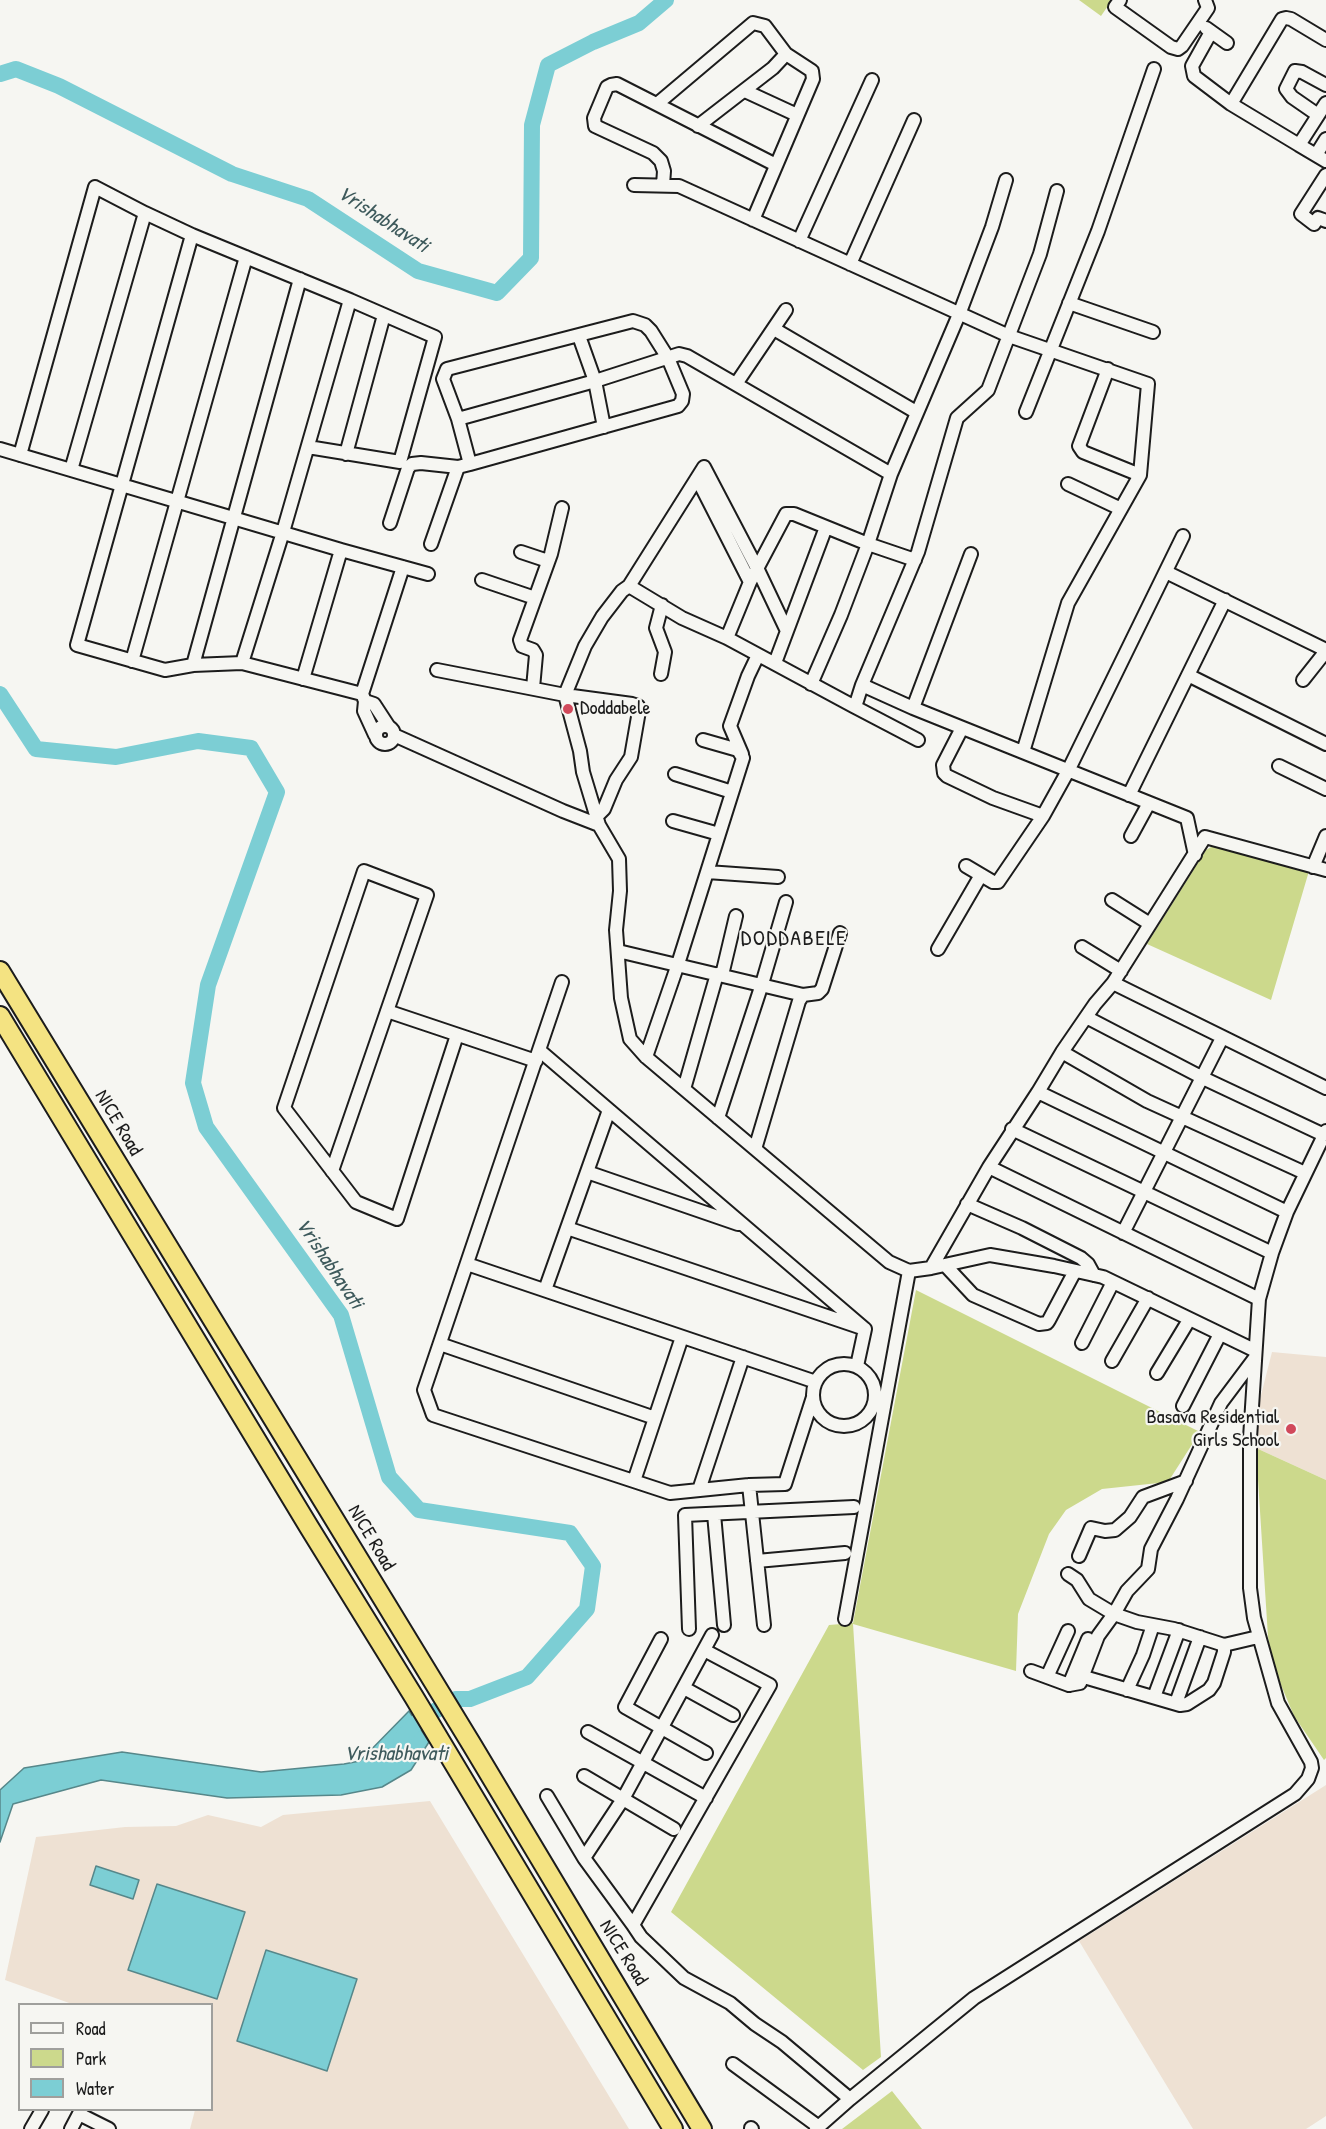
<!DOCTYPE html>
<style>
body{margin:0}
#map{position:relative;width:1326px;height:2129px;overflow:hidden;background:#f6f6f2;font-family:"Patrick Hand",sans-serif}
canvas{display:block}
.legend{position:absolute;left:18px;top:2003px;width:195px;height:108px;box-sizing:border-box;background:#f6f6f2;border:2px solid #9f9f9c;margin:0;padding:8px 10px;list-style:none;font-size:18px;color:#1c1c1c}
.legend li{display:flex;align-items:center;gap:12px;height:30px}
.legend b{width:30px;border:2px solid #9f9f9c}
</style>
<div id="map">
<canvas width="1326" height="2129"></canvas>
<ul class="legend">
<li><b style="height:8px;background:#f6f6f2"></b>Road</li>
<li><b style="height:16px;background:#ccd98c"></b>Park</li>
<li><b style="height:16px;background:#7cced4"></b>Water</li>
</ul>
</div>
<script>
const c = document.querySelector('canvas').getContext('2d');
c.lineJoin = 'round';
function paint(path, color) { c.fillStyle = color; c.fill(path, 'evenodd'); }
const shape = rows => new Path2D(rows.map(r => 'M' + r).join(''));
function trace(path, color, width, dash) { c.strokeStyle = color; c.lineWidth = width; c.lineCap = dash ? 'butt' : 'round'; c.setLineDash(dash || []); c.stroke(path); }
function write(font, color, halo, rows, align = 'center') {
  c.font = font + ' "Patrick Hand",sans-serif'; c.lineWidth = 4.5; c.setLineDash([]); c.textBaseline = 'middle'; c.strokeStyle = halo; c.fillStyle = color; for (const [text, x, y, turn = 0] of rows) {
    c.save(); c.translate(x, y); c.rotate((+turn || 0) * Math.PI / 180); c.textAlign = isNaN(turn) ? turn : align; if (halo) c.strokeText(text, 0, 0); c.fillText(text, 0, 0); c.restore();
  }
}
paint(shape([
 [1272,1352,1326,1357,1326,1480,1256,1448,1257,1411],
 [1326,1785,1326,2116,1306,2129,1193,2129,1079,1941],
 [430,1801,629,2129,190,2129,195,2110,212,2110,212,2004,72,2004,5,1980,36,1837,125,1827,176,1826,208,1815,261,1827,283,1815]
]), '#eee1d3');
paint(shape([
 [1079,0,1112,0,1101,16],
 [1216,844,1309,871,1271,1000,1147,944,1206,850],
 [916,1290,1200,1432,1168,1482,1102,1489,1066,1510,1049,1534,1018,1614,1016,1671,853,1624,881,2057,863,2070,671,1912,829,1625,853,1623],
 [1256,1448,1326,1480,1326,1758,1324,1760,1294,1716,1281,1685,1271,1653,1268,1637],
 [892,2091,922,2129,842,2129]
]), '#ccd98c');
const water = shape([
 [409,1711,429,1742,411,1770,382,1787,341,1795,227,1798,101,1780,13,1804,0,1842,0,1790,24,1768,122,1752,261,1772,344,1764,360,1761,409,1711],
 [96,1866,139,1880,133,1899,90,1885,96,1866],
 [157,1884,245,1912,217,1999,128,1970,157,1884],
 [266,1950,357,1979,327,2071,237,2041,266,1950]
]);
paint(water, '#7cced4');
trace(water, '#56878a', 1.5);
trace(shape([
 [0,74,16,69,59,86,232,174,308,199,418,271,497,293,531,258,532,125,548,65,593,42,639,23,666,0],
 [0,694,36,749,116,757,198,741,251,748,277,792,208,985,193,1083,206,1127,341,1315,389,1477,419,1510,570,1533,593,1566,587,1609,527,1677,470,1699,456,1699,419,1720,401,1739]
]), '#7cced4', 16);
const minor = shape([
 [1120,0,1115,7,1171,47,1178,49,1182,46,1208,8,1205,0],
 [1206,28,1227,43],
 [1211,32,1192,66,1194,76,1231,104,1299,145,1326,103],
 [745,91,797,115],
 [657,104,753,23,765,26,786,54,812,71,813,79,753,220],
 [1231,104,1282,19,1286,18,1291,19,1326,40],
 [1318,115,1292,97,1286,89,1295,71,1302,72,1326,85],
 [698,126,773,68,786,54],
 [1299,145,1326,161],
 [1316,155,1326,139],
 [1326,175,1301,214,1314,224,1318,218,1326,221],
 [634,185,679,186,1009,336,1148,384,1140,475,1068,603,1023,752],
 [663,185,664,171,661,161,653,153,595,126,594,118,607,87,611,85,617,84,776,165],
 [799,241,872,80],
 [850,264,914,120],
 [1069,303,1153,332],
 [774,329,916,412],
 [579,336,595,381,604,427],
 [1108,369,1079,446,1083,452,1140,475],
 [736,384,786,310],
 [1026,412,1098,231,1154,69],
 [458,419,595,381,679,354,687,356,891,474],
 [308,447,400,462,435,337,350,300],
 [0,449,341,550,303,679],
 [346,454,384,315],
 [20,455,95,187,145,213],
 [71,470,145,213,192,235],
 [697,478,750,582],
 [1068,484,1121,509],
 [390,523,408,468,412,464,421,463,458,467,470,464,678,406,682,401,683,394,668,358,651,331,645,325,633,321,447,369,443,379,458,419,470,464],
 [431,544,458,467],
 [341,550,428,574],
 [521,552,548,561],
 [1166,572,1326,650],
 [482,580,535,598],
 [629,586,682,618,727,638,855,707,862,685,913,708,1187,818,1195,855],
 [787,631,759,572,704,467,629,586,622,591,602,617,585,646,565,695,580,751,583,772,599,825,619,859,620,891,616,930,621,998,630,1039,646,1057,889,1262,909,1271,931,1268,990,1255,1054,1266,1103,1277,1254,1350],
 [727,638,750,582,786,514,794,514,868,544,915,560],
 [132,661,246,257],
 [242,663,283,532,350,300,192,235,77,645,165,670,193,665,242,663,362,694,365,701],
 [775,663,826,527],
 [193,665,300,279],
 [437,670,565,695,632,704,638,706,639,711,631,757,616,780,604,809,598,815],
 [661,674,665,652,656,628,662,605],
 [1188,675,1326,744],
 [1303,680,1326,651],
 [811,684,841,615,868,544,891,474,960,312,992,227,1006,180],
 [862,685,918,552,957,418,988,390,1040,254,1057,191],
 [533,688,536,655,533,650,522,646,520,640,551,554,562,508],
 [362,694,403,567],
 [855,707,918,740],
 [913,708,971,554],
 '376 735a9 9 0 1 1 18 0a9 9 0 1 1-18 0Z',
 [962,728,943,765,944,773,947,776,993,798,1043,816],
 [375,735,364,711,365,701,374,704,389,727],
 [394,735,563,811,599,825],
 [742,754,730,726,748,676,758,655],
 [1279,766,1326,789],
 [675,774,732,792],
 [1129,795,1225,600],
 [673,821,719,834],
 [1131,836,1149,803],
 [966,866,993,882,998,882,1043,816,1068,771,1183,536],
 [1313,867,1326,836],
 [707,872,778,877],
 [1112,900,1150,924],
 [1082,947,1121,971],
 [938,949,981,875],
 [618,951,803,995],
 [722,975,736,916],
 [562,982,424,1390,433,1415,670,1493,749,1485,785,1484,813,1397],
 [1113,983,1326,1088],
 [387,1011,536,1061],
 [1086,1017,1205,1079,1324,1135],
 [539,1050,865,1329],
 [1062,1052,1147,1101,1305,1173],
 [646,1057,678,964,743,758,738,750,703,740],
 [684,1089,717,974],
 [1038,1092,1287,1212],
 [718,1118,762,984,786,902],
 [1012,1129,1272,1253],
 [755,1149,799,1001,803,995,818,993,822,989,840,933],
 [989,1167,1038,1092,1062,1052,1095,1004,1113,983,1205,837,1326,870],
 [332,1171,427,895,364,871,284,1108,356,1202,397,1219,457,1035],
 [587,1172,738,1224],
 [967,1204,1022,1228,1081,1258,1088,1264,1094,1275],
 [567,1228,865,1329,857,1366],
 [1123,1233,1222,1038],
 [467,1264,816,1382],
 [945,1265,973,1295,1039,1324,1047,1323,1049,1320,1075,1271],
 [931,1268,989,1167,1259,1299],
 [545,1290,609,1110],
 [1082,1343,1113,1282],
 [440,1344,655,1418],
 [1112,1361,1148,1298],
 '813 1395a31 31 0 1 1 62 0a31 31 0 1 1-62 0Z',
 [1157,1373,1189,1320],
 [1183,1406,1220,1334],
 [634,1481,682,1337],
 [749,1485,764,1625],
 [699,1490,743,1357],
 [714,1514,724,1625],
 [1079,1556,1091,1528,1105,1531,1115,1530,1130,1517,1143,1497,1186,1481],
 [757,1561,845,1553],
 [1068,1574,1077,1580,1089,1599,1114,1614,1137,1622,1174,1629,1224,1645,1258,1637],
 [845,1619,909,1271],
 [689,1629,685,1515,854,1507],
 [661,1639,625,1707,706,1753],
 [704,1650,770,1685,633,1925,641,1937,684,1978,730,2003,755,2024,782,2042,850,2099],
 [1031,1671,1069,1685,1080,1683,1098,1636,1114,1614,1127,1591,1148,1569,1151,1549,1177,1499,1221,1403,1254,1359],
 [1047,1677,1068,1631],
 [1084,1677,1180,1705,1187,1704,1209,1690,1214,1683,1224,1652,1224,1645],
 [1069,1685,1088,1639],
 [684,1688,733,1715],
 [1127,1690,1143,1655,1153,1625],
 [1154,1697,1179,1630],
 [1176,1703,1200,1637],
 [588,1732,706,1798],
 [584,1776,674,1829],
 [547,1796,584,1858,633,1925],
 [584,1858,623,1799,712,1635],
 [733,2064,819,2127],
 [79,2114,109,2129],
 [751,2128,752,2129],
 [31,2129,42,2110],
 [71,2129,81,2110],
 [816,2129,850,2099,974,1998,1295,1794,1308,1779,1312,1768,1311,1762,1278,1703,1254,1618,1250,1588,1250,1438,1259,1299,1272,1253,1287,1212,1326,1131]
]);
const highway = shape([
 [0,971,472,1745,702,2129],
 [0,1016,309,1527,414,1697,673,2129]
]);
trace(minor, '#1c1c1c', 16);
trace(highway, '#1c1c1c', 22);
trace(minor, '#f6f6f2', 12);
trace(highway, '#f4e382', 18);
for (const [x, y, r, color] of [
 [568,709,6,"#d1495b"],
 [1291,1429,6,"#d1495b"]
]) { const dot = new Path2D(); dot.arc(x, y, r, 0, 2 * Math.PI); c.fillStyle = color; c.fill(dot); trace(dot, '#f6f6f2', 2); }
write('20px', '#1c1c1c', '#f6f6f2', [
 ["Doddabele",580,709],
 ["Basava Residential",1279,1418,"right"],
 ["Girls School",1279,1441,"right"]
], 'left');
write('20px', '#1c1c1c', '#f6f6f2', [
 ["NICE Road",118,1123,59],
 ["NICE Road",371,1538,59],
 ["NICE Road",623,1953,58]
]);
write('italic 21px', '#3e5a5c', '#f6f6f2', [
 ["Vrishabhavati",383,220,33],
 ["Vrishabhavati",329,1264,56],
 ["Vrishabhavati",396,1754]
]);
c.letterSpacing = '1.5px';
write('22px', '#1c1c1c', '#f6f6f2', [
 ["DODDABELE",794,939]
]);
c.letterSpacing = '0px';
</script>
